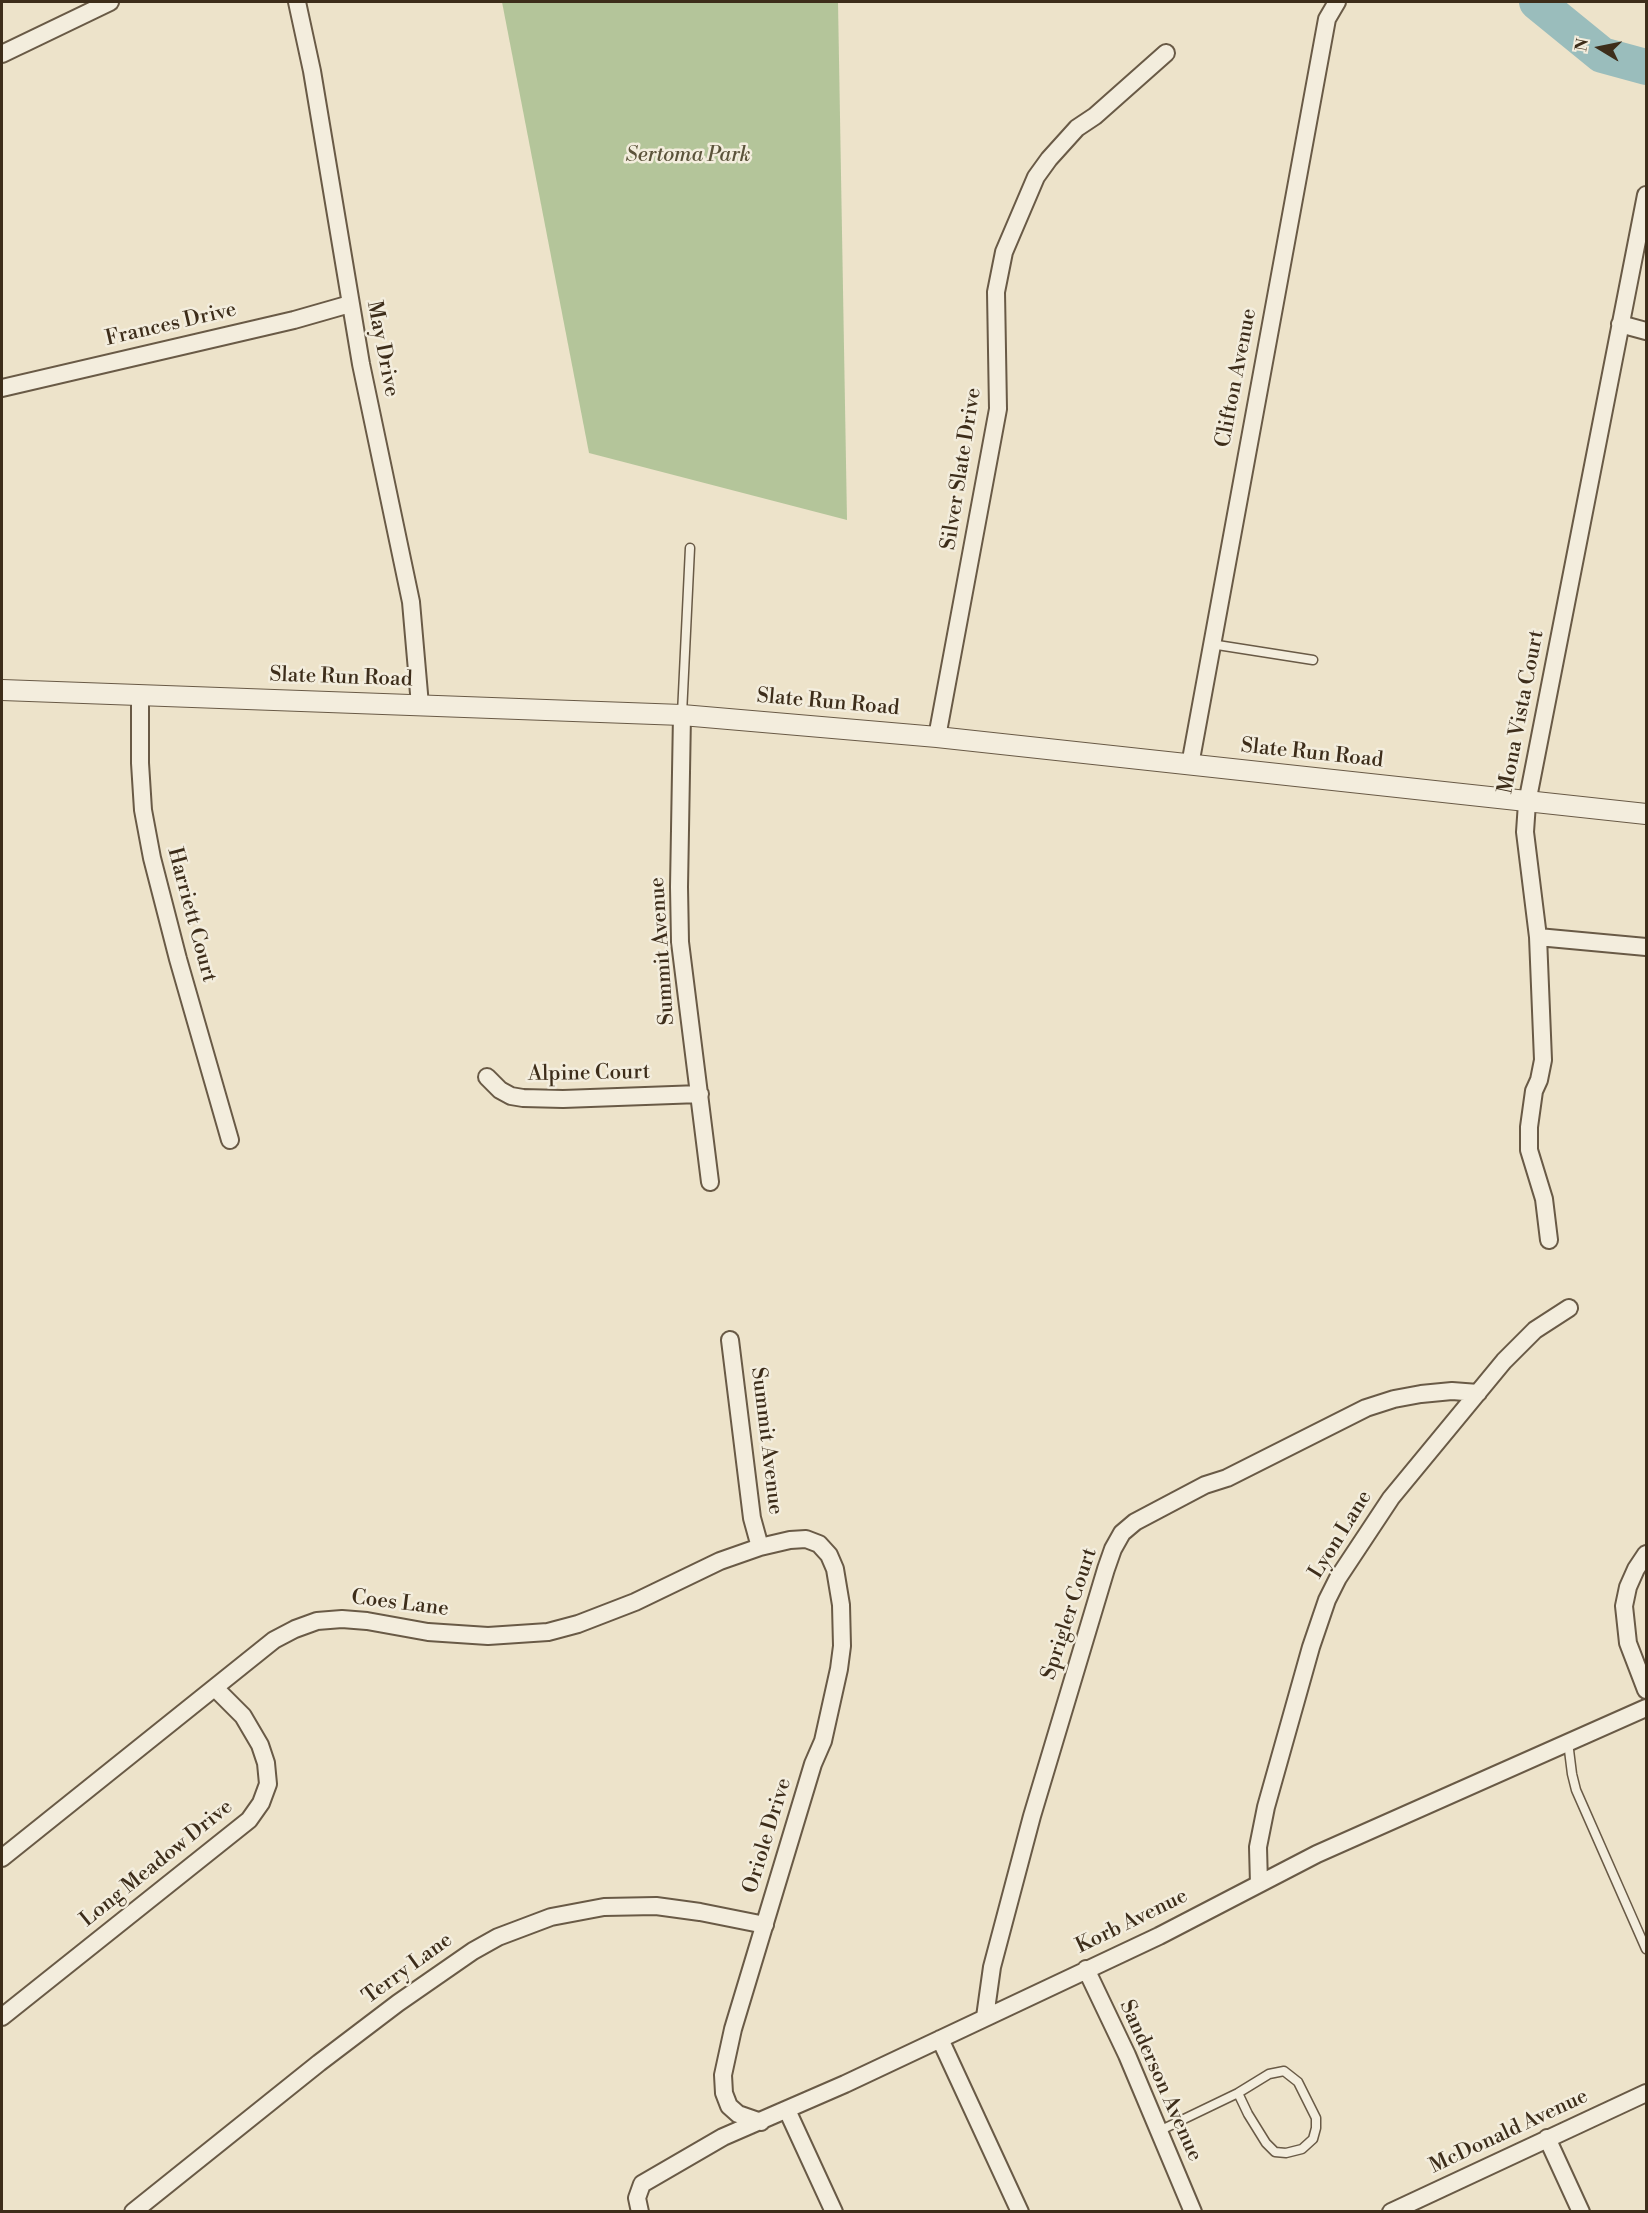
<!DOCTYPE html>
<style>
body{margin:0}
#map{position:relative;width:1648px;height:2213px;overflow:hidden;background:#ede3ca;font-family:"Libre Bodoni",serif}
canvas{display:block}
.frame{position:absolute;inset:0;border:3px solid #3d2d1a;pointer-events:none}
.north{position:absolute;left:1570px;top:18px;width:60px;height:60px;-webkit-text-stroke:4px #f3eddd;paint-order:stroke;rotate:280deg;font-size:16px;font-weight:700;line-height:24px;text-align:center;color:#3d2d1a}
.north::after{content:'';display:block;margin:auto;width:21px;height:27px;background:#3d2d1a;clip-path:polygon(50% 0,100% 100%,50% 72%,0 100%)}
</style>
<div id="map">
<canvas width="1648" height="2213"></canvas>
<div class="frame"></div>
<div class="north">N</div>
</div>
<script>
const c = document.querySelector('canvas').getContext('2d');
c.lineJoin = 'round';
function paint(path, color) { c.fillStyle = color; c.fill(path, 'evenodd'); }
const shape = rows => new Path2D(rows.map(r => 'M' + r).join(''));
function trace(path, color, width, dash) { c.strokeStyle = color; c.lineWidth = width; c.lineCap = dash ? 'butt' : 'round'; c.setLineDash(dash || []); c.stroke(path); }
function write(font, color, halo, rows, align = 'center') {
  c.font = font + ' "Libre Bodoni",serif'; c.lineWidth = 5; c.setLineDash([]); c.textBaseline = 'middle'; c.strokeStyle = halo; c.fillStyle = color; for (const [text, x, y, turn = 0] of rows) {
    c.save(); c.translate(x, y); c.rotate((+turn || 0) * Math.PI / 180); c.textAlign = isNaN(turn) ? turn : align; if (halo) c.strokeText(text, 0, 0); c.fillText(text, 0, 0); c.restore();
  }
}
paint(shape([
 [502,2,838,2,847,520,589,453]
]), '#b4c59a');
trace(shape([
 [1537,2,1602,55,1646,67]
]), '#9abdbc', 36);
const service = shape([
 [1211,644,1313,660],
 [682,714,690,548],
 [1568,1742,1572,1774,1576,1790,1646,1949],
 [1159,2131,1238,2093,1269,2074,1284,2071,1298,2082,1316,2118,1316,2128,1313,2139,1302,2149,1286,2153,1275,2152,1266,2143,1248,2114,1238,2093]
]);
const minor = shape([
 [297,2,312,71,361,364,411,602,420,705],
 [2,54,110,2],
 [1620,324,1646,331],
 [2,388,294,320,350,304],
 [140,696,140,763,143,810,152,858,178,959,230,1140],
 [682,715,679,887,680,942,710,1182],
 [937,737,998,409,996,292,1004,252,1036,177,1049,159,1077,128,1095,116,1166,53],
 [1190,765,1327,19,1337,2],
 [1538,937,1646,947],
 [487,1077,500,1090,511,1096,523,1098,563,1099,700,1094],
 [1549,1240,1544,1199,1529,1150,1529,1127,1534,1091,1539,1080,1543,1060,1538,937,1525,832,1527,803,1646,195],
 [730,1340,752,1518,760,1547],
 [1646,1554,1636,1569,1628,1587,1624,1606,1628,1643,1646,1690],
 [2,1858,274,1640,295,1629,317,1621,342,1619,367,1621,428,1632,488,1636,548,1632,578,1624,635,1602,720,1561,760,1547,790,1540,806,1539,819,1544,829,1555,835,1569,841,1605,842,1646,839,1669,823,1741,813,1764,733,2029,723,2075,724,2093,729,2106,738,2114,761,2122],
 [1259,1884,1258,1847,1266,1807,1311,1647,1327,1600,1338,1578,1391,1498,1504,1361,1535,1330,1569,1308],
 [1086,1969,1127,2055,1193,2212],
 [2,2017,249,1820,261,1803,268,1784,266,1763,260,1745,243,1716,215,1688],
 [985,2017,992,1967,1032,1816,1106,1569,1113,1549,1122,1533,1135,1522,1205,1485,1227,1478,1366,1408,1394,1399,1421,1394,1452,1391,1478,1393],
 [940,2039,1020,2212],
 [787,2110,834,2212],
 [1547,2138,1581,2212],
 [133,2212,319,2063,398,2003,473,1951,498,1937,551,1917,604,1907,656,1906,700,1912,765,1925],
 [640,2212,637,2198,642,2184,723,2137,845,2084,1159,1936,1317,1854,1646,1708],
 [1391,2212,1646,2093]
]);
const tertiary = shape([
 [2,690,682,715,937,737,1646,814]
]);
trace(service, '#695a46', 11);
trace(minor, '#695a46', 20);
trace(tertiary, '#695a46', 22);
trace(service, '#f3eddd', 8);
trace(minor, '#f3eddd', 16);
trace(tertiary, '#f3eddd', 20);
write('italic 21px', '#5b533a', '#f3eddd', [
 ["Sertoma Park",688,156]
]);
write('21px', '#3d2d1a', '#f3eddd', [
 ["Frances Drive",171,325,-13],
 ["May Drive",382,349,79],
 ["Clifton Avenue",1237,378,-79],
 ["Silver Slate Drive",962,469,-81],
 ["Slate Run Road",341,678,2],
 ["Slate Run Road",828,703,5],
 ["Mona Vista Court",1522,712,-79],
 ["Slate Run Road",1312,754,6],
 ["Harriett Court",191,915,75],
 ["Summit Avenue",663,951,-94],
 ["Alpine Court",589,1074,-1],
 ["Summit Avenue",766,1441,83],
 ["Lyon Lane",1341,1535,-58],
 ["Coes Lane",400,1604,7],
 ["Sprigler Court",1070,1614,-72],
 ["Oriole Drive",768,1836,-73],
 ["Long Meadow Drive",157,1864,-39],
 ["Korb Avenue",1132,1922,-26],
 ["Terry Lane",408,1969,-36],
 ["Sanderson Avenue",1160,2081,66],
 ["McDonald Avenue",1509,2132,-25]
]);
</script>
